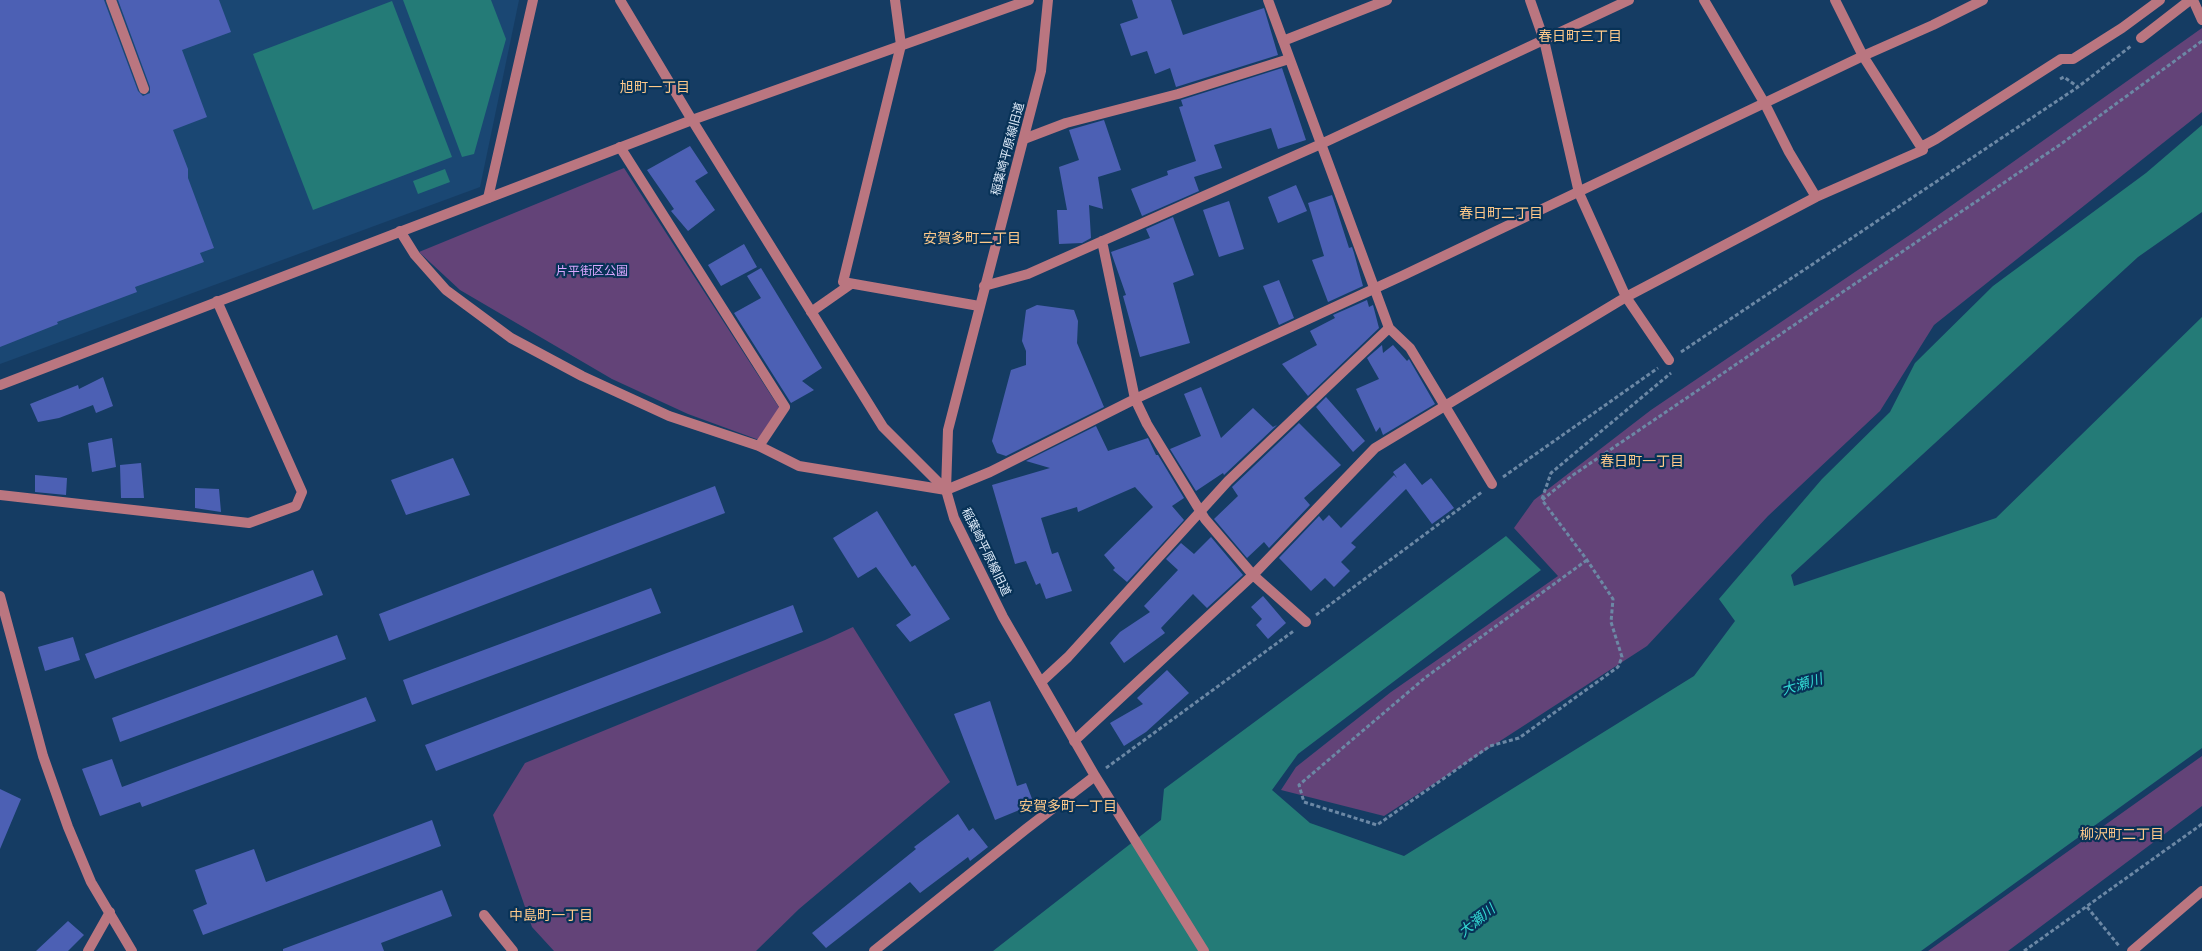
<!DOCTYPE html>
<meta charset="utf-8">
<style>
body{margin:0}
canvas{display:block;background:#153c63}
</style>
<canvas width="2202" height="951"></canvas>
<script>
const c = document.querySelector('canvas').getContext('2d');
c.lineJoin = 'round';
function paint(path, color) { c.fillStyle = color; c.fill(path, 'evenodd'); }
const shape = rows => new Path2D(rows.map(r => 'M' + r).join(''));
function trace(path, color, width, dash) { c.strokeStyle = color; c.lineWidth = width; c.lineCap = dash ? 'butt' : 'round'; c.setLineDash(dash || []); c.stroke(path); }
function write(font, color, halo, rows, align = 'center') {
  c.font = font + ' Montserrat,"Noto Sans JP",sans-serif'; c.lineWidth = 4.5; c.setLineDash([]); c.textBaseline = 'middle'; c.strokeStyle = halo; c.fillStyle = color; for (const [text, x, y, turn = 0] of rows) {
    c.save(); c.translate(x, y); c.rotate((+turn || 0) * Math.PI / 180); c.textAlign = isNaN(turn) ? turn : align; if (halo) c.strokeText(text, 0, 0); c.fillText(text, 0, 0); c.restore();
  }
}
paint(shape([
 [0,0,519,0,480,187,0,364]
]), '#1a4773');
paint(shape([
 [2202,28,2202,112,1934,325,1880,411,1768,516,1647,646,1384,816,1281,790,1296,767,1391,692,1558,576,1514,528,1534,500,1651,410,1917,230],
 [624,168,780,409,759,440,688,414,612,379,460,290,419,252],
 [853,627,950,782,799,909,756,951,554,951,532,927,493,815,525,763,825,640],
 [2202,756,2202,806,2008,951,1928,951]
]), '#634378');
paint(shape([
 [403,0,491,0,506,39,474,154,462,157],
 [392,1,452,157,313,210,253,54],
 [2202,125,2202,212,2138,257,1791,575,1794,586,1996,518,2202,317,2202,748,1921,951,993,951,1161,820,1164,789,1506,536,1541,570,1298,754,1272,790,1310,823,1404,856,1694,676,1735,621,1719,599,1822,479,1890,412,1915,363,1993,286,2146,173],
 [445,169,450,182,418,194,413,181]
]), '#247b77');
paint(shape([
 [0,0,104,0,138,91,143,96,150,93,150,87,118,0,219,0,231,32,182,50,207,117,173,130,188,169,188,178,214,248,200,253,204,262,135,287,137,292,57,322,58,324,0,347],
 [1132,0,1171,0,1183,35,1264,8,1278,55,1176,87,1170,68,1155,74,1147,51,1131,56,1120,24,1138,18],
 [1282,68,1306,140,1278,149,1271,128,1214,145,1222,168,1194,177,1199,191,1142,216,1131,189,1168,175,1167,171,1196,161,1179,107,1183,106,1181,100],
 [1104,120,1121,170,1098,177,1103,209,1089,205,1091,238,1082,243,1059,244,1057,210,1067,210,1059,167,1079,160,1069,130],
 [690,146,708,173,695,181,715,210,688,231,671,211,674,209,647,170],
 [1296,185,1307,211,1278,223,1268,197],
 [1332,195,1349,248,1352,247,1354,253,1363,286,1328,302,1312,260,1324,256,1308,203],
 [1229,201,1244,249,1219,257,1203,210],
 [1173,217,1194,275,1173,283,1190,343,1140,357,1123,296,1126,295,1111,252,1150,238,1146,229],
 [744,244,757,267,721,286,708,265],
 [761,268,822,368,802,381,814,390,791,403,734,313,761,298,747,276],
 [1279,280,1294,318,1279,325,1263,286],
 [1367,300,1369,307,1373,305,1379,328,1308,396,1282,364,1317,345,1310,331,1335,318,1333,315],
 [1037,305,1074,310,1078,321,1077,343,1104,407,1006,456,997,453,992,441,1011,370,1026,365,1026,351,1022,341,1026,310],
 [1382,345,1383,353,1393,345,1407,361,1409,359,1435,404,1383,435,1380,427,1376,432,1356,389,1379,379,1367,358],
 [103,377,113,406,96,413,93,405,59,418,38,422,30,404,78,385,79,389],
 [1201,387,1221,438,1253,408,1273,427,1277,425,1224,475,1223,473,1196,491,1170,449,1201,436,1184,394],
 [1326,397,1365,441,1353,452,1316,407],
 [1299,423,1341,465,1304,498,1310,505,1269,548,1264,542,1247,558,1214,519,1238,496,1232,487],
 [1096,426,1108,451,1148,438,1156,455,1158,455,1184,498,1172,506,1184,520,1127,582,1113,570,1115,568,1104,555,1153,507,1135,487,1078,512,1077,507,1041,518,1052,554,1058,552,1072,591,1046,599,1040,583,1036,585,1026,561,1015,564,992,485,1050,468,1026,461],
 [112,438,116,467,92,472,88,443],
 [453,458,470,495,406,515,391,480],
 [141,463,144,498,121,498,120,465],
 [1405,463,1422,485,1431,478,1454,508,1432,524,1406,489,1351,543,1356,547,1341,562,1350,571,1334,587,1325,578,1311,591,1279,558,1319,516,1323,521,1329,515,1341,528,1394,475,1397,478,1393,472],
 [35,475,67,478,66,495,35,492],
 [715,486,725,513,389,641,379,614],
 [195,488,219,489,221,512,195,508],
 [877,511,912,567,915,565,950,619,910,642,896,625,911,615,876,567,858,578,833,538],
 [1211,537,1243,575,1207,608,1193,594,1161,628,1165,633,1124,663,1110,643,1120,632,1150,612,1144,606,1178,570,1166,559,1181,543,1194,554],
 [313,570,323,595,95,679,85,654],
 [651,588,661,613,412,705,403,680],
 [1263,596,1286,623,1268,639,1256,625,1262,619,1251,607],
 [793,605,803,632,436,771,425,745],
 [337,635,346,659,120,742,112,718],
 [73,637,80,660,45,671,38,647],
 [1167,670,1189,693,1146,732,1124,746,1110,723,1143,704,1137,698],
 [366,697,376,721,142,807,140,802,100,816,82,769,112,759,122,787],
 [990,701,1017,786,1026,783,1034,804,995,820,954,714],
 [0,789,21,799,0,849],
 [958,814,969,831,973,828,988,847,970,861,968,857,920,893,910,882,826,948,812,933,916,849,914,847],
 [432,820,441,846,203,935,193,910,207,904,195,870,254,849,266,882],
 [442,890,452,916,381,943,384,951,283,951,283,949],
 [68,921,84,935,68,951,36,951]
]), '#4c60b4');
trace(shape([
 [2060,79,2064,77,2078,87],
 [1681,352,2078,87,2131,46],
 [1503,477,1658,368],
 [1542,499,1551,473,1671,373],
 [1587,560,1426,677,1299,785,1304,802,1377,825,1490,746,1519,738,1618,667,1622,657,1611,622,1613,599,1587,560,1542,500,1573,475,2061,144,2202,41],
 [1316,615,1482,492],
 [1106,768,1295,630],
 [2087,907,2120,947],
 [2024,951,2202,824]
]), '#6c88a5', 3, [4, 2.5]);
trace(shape([
 [111,0,144,89]
]), '#ba7680', 10);
trace(shape([
 [895,0,901,45,843,282,979,306],
 [1530,0,1544,40,1579,193,1626,297,1669,360],
 [1704,0,1765,104,1789,152,1816,197],
 [2141,38,2190,0],
 [1283,41,1387,0],
 [1024,139,1066,123,1178,94,1289,59],
 [620,147,785,407,759,446],
 [1921,147,1936,139,2061,59,2073,59,2122,28,2160,0],
 [488,198,533,0],
 [400,231,415,255,446,290,511,338,582,376,669,416,759,446,799,466,946,490,990,472,1135,399,1404,275,1863,56,1933,25,1983,0],
 [1102,241,1135,399,1147,424,1205,519,1253,575,1306,622],
 [984,286,1028,274,1321,144,1629,0],
 [811,312,851,284],
 [1389,328,1410,348,1492,484],
 [0,495,249,523,296,506,302,492,217,301],
 [1041,682,1068,657,1228,481,1389,328,1268,0],
 [1074,741,1253,575,1375,448,1626,297,1816,197,1923,150,1863,56,1835,0],
 [484,915,513,951],
 [88,951,110,912],
 [2132,951,2202,891]
]), '#ba7680', 10);
trace(shape([
 [620,0,692,120,883,427,946,490],
 [1048,0,1041,71,948,430,946,490,954,518,1003,617,1095,776,1204,951],
 [2193,0,2202,20],
 [0,385,692,120,1029,0],
 [0,596,43,756,68,827,91,882,132,951],
 [874,951,1026,829,1095,776]
]), '#ba7680', 10);
write('12px', '#deebfa', '#083257', [
 ["稲葉崎平原線旧道",1008,149,-75],
 ["稲葉崎平原線旧道",986,552,64]
]);
write('12px', '#daa7fe', '#083257', [
 ["片平街区公園",592,271]
]);
write('14px', '#fec98a', '#083257', [
 ["春日町三丁目",1580,37],
 ["旭町一丁目",655,88],
 ["春日町二丁目",1501,214],
 ["安賀多町二丁目",972,239],
 ["春日町一丁目",1642,462],
 ["安賀多町一丁目",1068,807],
 ["柳沢町二丁目",2122,835],
 ["中島町一丁目",551,916]
]);
write('italic 14px', '#33dbd5', '#083257', [
 ["大瀬川",1802,685,-17],
 ["大瀬川",1477,921,-39]
]);
</script>
